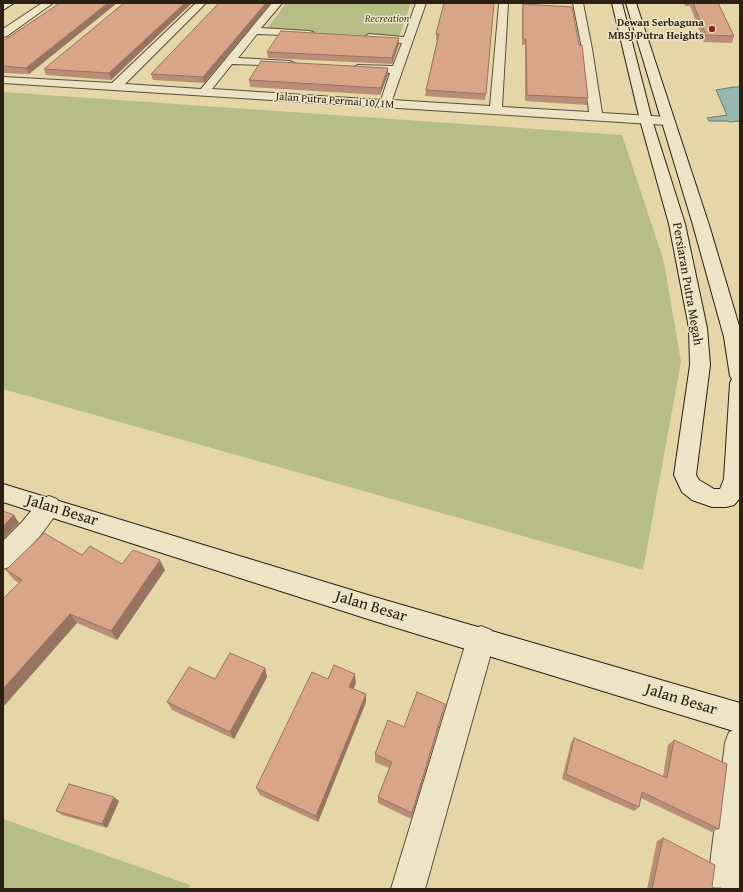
<!DOCTYPE html>
<style>
body{margin:0}
#map{position:relative;width:743px;height:892px;overflow:hidden;background:#e4d6a7;font-family:"Gentium Book Plus",serif}
canvas{display:block}
.frame{position:absolute;inset:0;border:4px solid #2c2015;pointer-events:none}
</style>
<div id="map">
<canvas width="743" height="892"></canvas>
<div class="frame"></div>
</div>
<script>
const c = document.querySelector('canvas').getContext('2d');
c.lineJoin = 'round';
function paint(path, color) { c.fillStyle = color; c.fill(path, 'evenodd'); }
const shape = rows => new Path2D(rows.map(r => 'M' + r).join(''));
function trace(path, color, width, dash) { c.strokeStyle = color; c.lineWidth = width; c.lineCap = dash ? 'butt' : 'round'; c.setLineDash(dash || []); c.stroke(path); }
function write(font, color, halo, rows, align = 'center') {
  c.font = font + ' "Gentium Book Plus",serif'; c.lineWidth = 3; c.setLineDash([]); c.textBaseline = 'middle'; c.strokeStyle = halo; c.fillStyle = color; for (const [text, x, y, turn = 0] of rows) {
    c.save(); c.translate(x, y); c.rotate((+turn || 0) * Math.PI / 180); c.textAlign = isNaN(turn) ? turn : align; if (halo) c.strokeText(text, 0, 0); c.fillText(text, 0, 0); c.restore();
  }
}
paint(shape([
 [286,3,411,3,399,37,266,30],
 [3,92,622,135,664,262,681,362,643,570,3,389],
 [3,819,190,885,188,889,3,889]
]), '#b6bd86');
const water = shape([
 [734,87,740,87,740,121,730,122,727,121,709,121,707,118,727,115,716,90,734,87]
]);
paint(water, '#96b8ae');
trace(water, '#6c7b71', 1);
const street = shape([
 [42,3,53,3,7,36,3,37,3,29,42,3],
 [196,3,206,3,125,84,201,89,272,3,282,3,261,28,309,31,313,32,314,34,313,36,257,34,238,58,290,61,296,64,294,66,232,64,212,89,381,100,390,73,358,71,352,68,358,65,393,66,402,43,369,40,364,37,369,34,404,37,416,3,426,3,392,100,490,106,499,4,508,3,502,107,589,112,582,49,573,3,583,3,592,49,602,113,667,117,671,118,673,121,671,124,667,125,3,83,3,77,112,83,196,3],
 [49,496,57,499,61,506,57,513,40,536,12,566,3,569,3,541,22,522,41,499,49,496],
 [481,626,491,630,495,639,425,889,391,889,467,639,471,630,481,626],
 [740,728,740,889,707,889,725,743,729,732,740,728]
]);
const secondary = shape([
 [3,3,14,3,3,10,3,3],
 [612,3,622,3,652,120,685,224,707,328,710,365,696,475,699,480,714,489,720,489,724,479,730,383,732,379,730,376,724,337,693,225,626,3,636,3,709,225,740,329,740,498,734,505,726,507,712,507,692,500,682,492,674,475,690,365,689,328,669,224,640,120,612,3],
 [3,484,371,596,740,703,740,733,371,620,3,502,3,484]
]);
trace(street, '#5a4e3a', 2);
trace(secondary, '#2c2015', 2);
paint(street, '#ede4c6');
paint(secondary, '#ede4c6');
paint(shape([
 [60,3,117,3,29,74,3,73,3,41],
 [124,3,192,3,111,80,46,75,44,69],
 [218,3,271,3,204,83,153,80,151,74,218,4],
 [444,3,486,94,485,100,425,96,426,90,437,40,436,40,436,34],
 [684,3,718,3,734,36,732,43,704,42,690,6,685,6],
 [523,4,588,98,587,105,525,101,525,45,522,45,522,9],
 [399,44,392,64,268,58,267,52],
 [388,68,388,74,380,95,250,87,249,80],
 [82,555,122,564,165,570,117,640,77,623,3,707,3,599,19,583,14,580,6,570],
 [265,668,267,677,234,739,172,710,167,702,215,679],
 [356,683,353,689,366,694,366,702,318,822,260,795,256,788],
 [445,704,443,712,411,819,378,803,378,797,389,768,375,762,375,754,404,727],
 [574,738,663,776,668,745,674,740,719,829,712,832,641,798,639,807,634,811,562,779,571,743],
 [114,797,119,801,107,828,62,815,56,811],
 [663,838,714,888,721,889,647,889,657,841]
]), '#ba8e76');
paint(shape([
 [108,3,117,3,29,74,26,68],
 [185,3,192,3,111,80,109,73],
 [266,3,271,3,204,83,203,77],
 [399,38,399,44,392,64,392,58],
 [388,68,388,74,380,95,381,88],
 [14,515,19,523,3,539,3,526],
 [160,560,165,570,117,640,111,631],
 [70,614,77,623,3,707,3,689],
 [265,668,267,677,234,739,230,732],
 [355,674,356,683,350,696,349,687],
 [366,694,366,702,318,822,316,816],
 [445,704,443,712,411,819,412,813],
 [114,797,119,801,107,828,102,824]
]), '#977460');
const building = shape([
 [60,3,108,3,26,68,3,66,3,41,60,3],
 [124,3,185,3,109,73,44,69,124,3],
 [219,3,266,3,203,77,151,74,219,3],
 [444,3,494,3,486,94,426,90,439,34,436,34,444,3],
 [693,3,718,3,734,36,706,35,693,3],
 [523,4,572,7,579,45,582,45,588,98,527,95,526,39,523,39,523,4],
 [281,31,399,38,392,58,267,52,281,31],
 [261,61,388,68,381,88,249,80,261,61],
 [3,511,14,515,3,526,3,511],
 [44,533,82,555,90,546,122,564,133,550,160,560,111,631,70,614,3,689,3,599,22,580,6,570,44,533],
 [230,653,265,668,230,732,167,702,189,667,215,679,230,653],
 [334,665,355,674,349,687,366,694,316,816,256,788,312,672,328,679,334,665],
 [417,692,445,704,412,813,378,797,392,762,375,754,388,720,404,727,417,692],
 [574,738,667,778,674,740,727,764,719,829,642,792,639,807,566,774,574,738],
 [69,784,114,797,102,824,56,811,69,784],
 [663,838,715,865,712,886,714,888,721,888,721,889,652,889,663,838]
]);
paint(building, '#d8a589');
trace(building, '#977460', 1);
for (const [x, y, r, color] of [
 [712,29,4,"#8f2418"]
]) { const dot = new Path2D(); dot.arc(x, y, r, 0, 2 * Math.PI); c.fillStyle = color; c.fill(dot); trace(dot, '#ede4c6', 1.5); }
write('italic 11px', '#4e4731', '#ede4c6', [
 ["Recreation",387,19]
]);
write('bold 11px', '#2c2015', '#ede4c6', [
 ["Dewan Serbaguna",704,23],
 ["MBSJ Putra Heights",704,36]
], 'right');
write('11px', '#2c2015', '#ede4c6', [
 ["Jalan Putra Permai 10/1M",335,101,4]
]);
write('13px', '#2c2015', '#ede4c6', [
 ["Persiaran Putra Megah",687,284,80]
]);
write('16px', '#2c2015', '#ede4c6', [
 ["Jalan Besar",62,511,17],
 ["Jalan Besar",371,607,17],
 ["Jalan Besar",681,700,17]
]);
</script>
